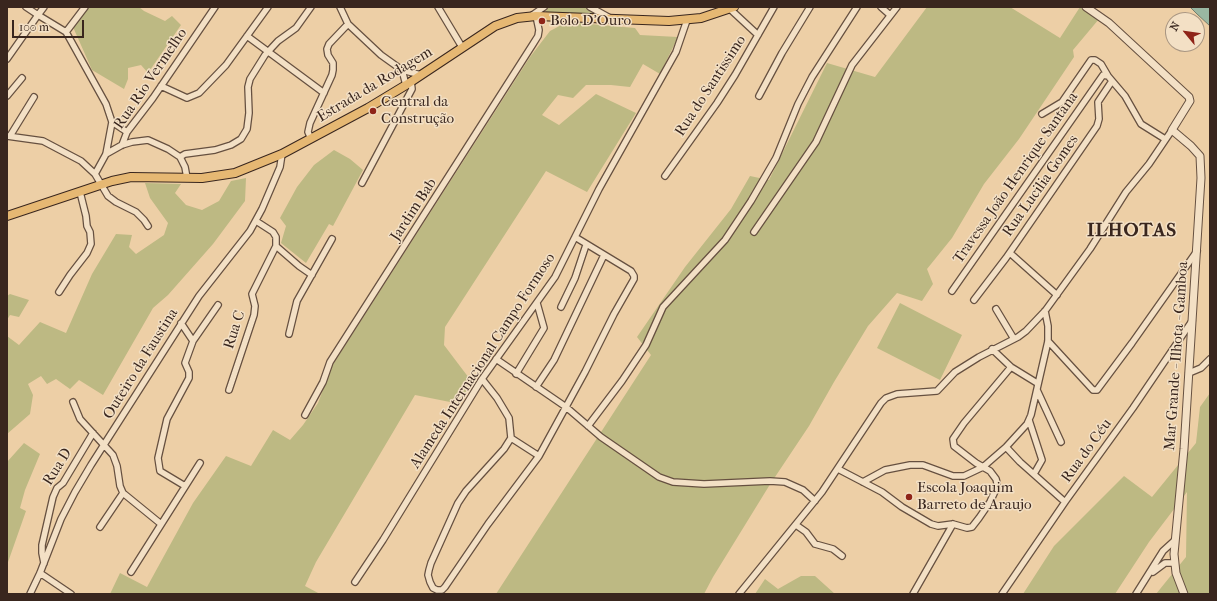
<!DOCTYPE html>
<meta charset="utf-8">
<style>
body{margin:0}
#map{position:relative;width:1217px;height:601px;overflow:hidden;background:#edcfa6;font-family:"IM FELL French Canon",serif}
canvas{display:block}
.frame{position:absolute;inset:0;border:8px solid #39261e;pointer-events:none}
.north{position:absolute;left:1165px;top:12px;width:40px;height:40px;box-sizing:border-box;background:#f3e0c5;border:1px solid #a99682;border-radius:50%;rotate:299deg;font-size:11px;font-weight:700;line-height:16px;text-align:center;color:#39261e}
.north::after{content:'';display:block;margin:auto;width:14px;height:18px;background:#8f2418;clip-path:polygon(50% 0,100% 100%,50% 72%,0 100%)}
.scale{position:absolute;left:12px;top:20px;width:72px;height:18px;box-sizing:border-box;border:2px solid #39261e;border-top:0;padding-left:5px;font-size:12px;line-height:14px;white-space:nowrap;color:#39261e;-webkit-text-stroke:3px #f3e0c5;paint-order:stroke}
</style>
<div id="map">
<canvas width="1217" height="601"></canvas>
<div class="frame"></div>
<div class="north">N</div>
<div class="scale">100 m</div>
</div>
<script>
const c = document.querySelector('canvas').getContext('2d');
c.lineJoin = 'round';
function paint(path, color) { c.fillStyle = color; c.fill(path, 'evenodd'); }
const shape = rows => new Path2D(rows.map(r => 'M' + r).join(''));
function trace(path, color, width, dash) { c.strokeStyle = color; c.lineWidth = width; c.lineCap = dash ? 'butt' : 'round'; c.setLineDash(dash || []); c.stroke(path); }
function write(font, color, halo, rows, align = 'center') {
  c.font = font + ' "IM FELL French Canon",serif'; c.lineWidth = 3; c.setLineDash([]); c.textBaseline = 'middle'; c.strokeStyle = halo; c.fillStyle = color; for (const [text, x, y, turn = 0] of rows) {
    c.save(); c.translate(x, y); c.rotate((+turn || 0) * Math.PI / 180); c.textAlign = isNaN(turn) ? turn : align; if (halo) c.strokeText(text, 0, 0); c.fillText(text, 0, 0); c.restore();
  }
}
paint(shape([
 [88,7,139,7,144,11,165,21,172,16,181,25,148,73,141,65,128,68,128,79,124,89,92,70,73,27],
 [548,7,588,7,598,13,597,16,545,13],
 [927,7,1010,7,1060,38,1080,7,1099,19,1073,50,1074,57,1019,139,984,184,952,238,927,269,933,284,922,301,897,293,868,326,834,382,809,426,769,486,713,577,704,594,496,594,651,355,637,337,685,267,731,209,750,176,769,180,827,63,875,77],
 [567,22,635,28,640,35,678,37,660,74,643,64,630,87,611,85,586,85,573,98,558,95,542,115,559,125,596,94,636,113,587,192,546,171,445,327,444,345,472,382,460,404,415,395,316,562,305,586,320,594,110,594,120,573,147,587,193,503,226,456,251,466,273,430,290,440,303,425,318,403,332,366,530,57,550,31],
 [334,150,350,159,363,170,333,226,329,224,306,263,281,243,286,226,280,218,297,187,314,165],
 [246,178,245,201,213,244,168,295,153,308,103,395,79,380,70,389,56,379,47,384,41,376,28,384,33,395,30,414,7,434,7,336,19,345,40,322,66,333,92,274,116,234,132,235,129,247,136,254,164,235,168,223,150,198,145,183,181,184,175,193,186,205,202,210,219,201,231,181],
 [10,294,29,300,19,317,10,315,7,320,7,296],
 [900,303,962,335,940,380,877,348],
 [1210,393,1210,594,1156,594,1186,557,1187,492,1149,542,1115,594,1023,594,1054,546,1124,476,1152,497,1196,443,1200,407],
 [24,443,40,454,25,490,20,508,26,511,7,565,7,462],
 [801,576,815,576,835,594,755,594,765,579,778,589]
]), '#bdb983');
const water = shape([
 [1190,7,1210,7,1210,26,1197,14,1190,7]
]);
paint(water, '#9ab7a2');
trace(water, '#737d6d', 1);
const minor = shape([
 [44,7,38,15,66,32],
 [85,7,66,32,106,104,112,122,106,154,95,174],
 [340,7,348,24,381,55,402,70,421,75],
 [438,7,462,47],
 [590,7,610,18],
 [881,7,890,15],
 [730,9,758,35],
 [531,16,544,7],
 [247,36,324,93],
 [7,59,38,15,26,7],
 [402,70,406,85],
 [161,86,187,98,199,93,226,65,268,7],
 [7,96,22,78],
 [759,96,782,53,810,7],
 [1042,114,1062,102,1091,60,1095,60,1101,64,1108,76],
 [112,122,127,132],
 [7,136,43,141,81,161,95,174,108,196,116,202,136,212,144,220,148,226],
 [10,136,34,97],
 [311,139,308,132,310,123,332,75,333,70,333,63,328,55,327,49,329,44,348,24],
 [122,145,127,132,153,98,215,7],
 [106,154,122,145,132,142,148,140,168,149,180,157,185,167,187,178],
 [180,157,185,154,215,150,231,145,241,139,247,129,249,113,248,87,250,79,265,55,278,41,296,28,311,7],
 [665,176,717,103,735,75,774,7],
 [362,183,412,89,411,81],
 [754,232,816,142,852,65,897,7],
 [276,246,299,266,312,275],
 [1010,253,1057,295],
 [952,291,1103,75,1108,76,1125,96,1141,124,1165,139],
 [59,292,70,275,87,253,91,244,90,232,87,226,86,216,80,192],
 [974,300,1006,258,1097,126,1099,119,1098,102,1112,81],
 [561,307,575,278,586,245],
 [996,309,1014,339],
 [181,323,193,341,185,363,189,372,189,378,167,419,158,458,160,471,185,486],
 [289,334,297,301,332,239],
 [193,341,218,305],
 [1048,341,1093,390,1097,390,1132,343,1197,251],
 [992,349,1011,367,1037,383],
 [496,359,566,407,601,437,659,477,673,482,704,484,770,481,785,482,803,490,815,501],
 [1189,373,1201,368,1210,359],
 [516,374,544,328,537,303],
 [482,379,497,398,509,418,511,438,504,449,466,491,458,503,431,563,429,570,428,575,430,582,433,588,437,590,442,590,445,587,488,524,539,456,585,372,614,314,634,279,634,276,631,271,575,237],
 [536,387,554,360,604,255],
 [229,390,254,315,255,306,252,294,276,246,276,237,273,232,256,221],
 [1037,390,1061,442],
 [73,402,80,419,113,455,117,466,120,486,123,493,161,524],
 [305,415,323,382,330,362,533,44,538,36,539,30,536,16],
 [1029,420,1042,460,1034,474],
 [588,426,622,381,646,345,663,307,725,240,751,201,776,158,798,104,812,77,857,7],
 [511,438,539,456],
 [1006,447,1020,462,1065,502],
 [838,469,882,492,902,507,931,524,938,526,953,524,967,528,972,527,979,518,990,502,997,487,997,483,996,479,990,471,976,463,954,446,953,439,964,423,1011,367],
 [863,482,885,470,910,465,923,465,953,476,964,476,983,467,1006,447,1027,424,1031,415,1048,341,1048,326,1045,311],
 [796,525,806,532,815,544,833,549,842,556],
 [100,527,123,493],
 [44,563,42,553,42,545,53,497,57,488,63,483,93,433],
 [131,572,200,463],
 [1153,572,1165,563,1174,563],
 [40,573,71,594],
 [355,582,383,540,482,379,555,277,599,189,676,52,687,20],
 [30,594,40,573,61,519,75,492,91,465,199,296,250,231,262,209,280,167,282,154],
 [739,594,822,492,881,403,886,398,897,394,937,391,955,372,979,357,1018,337,1026,331,1045,311,1090,249,1126,192,1149,164,1172,130],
 [913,594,953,524],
 [1002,594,1065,502,1133,408,1192,321],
 [1136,594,1163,551,1174,541]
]);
const tertiary = shape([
 [1086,7,1109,23,1189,97,1190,101,1172,130,1191,146,1200,156,1201,178,1184,449,1174,554,1176,573,1184,594]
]);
const primary = shape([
 [7,216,112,181,131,177,202,178,235,173,282,154,368,108,406,85,495,26,517,18,536,16,669,21,701,18,734,7]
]);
trace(minor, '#665040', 8);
trace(tertiary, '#665040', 9);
trace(primary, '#39261e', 10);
trace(minor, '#f3e0c5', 5.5);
trace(tertiary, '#f3e0c5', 7);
trace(primary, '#e6b873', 8);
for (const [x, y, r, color] of [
 [542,21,4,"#8f2418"],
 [373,111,4,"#8f2418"],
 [909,497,4,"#8f2418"]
]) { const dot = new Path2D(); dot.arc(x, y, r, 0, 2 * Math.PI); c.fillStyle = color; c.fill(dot); trace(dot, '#f3e0c5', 1.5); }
write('15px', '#39261e', '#f3e0c5', [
 ["Bolo D'Ouro",550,21],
 ["Central da",381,102],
 ["Construção",381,119],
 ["Escola Joaquim",917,488],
 ["Barreto de Araujo",917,505]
], 'left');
write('15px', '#39261e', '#f3e0c5', [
 ["Rua Rio Vermelho",151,79,-56],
 ["Estrada da Rodagem",375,85,-31],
 ["Rua do Santissimo",711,86,-57],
 ["Travessa João Henrique Santana",1016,178,-55],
 ["Rua Lucilia Gomes",1041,186,-55],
 ["Jardim Bab",414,210,-57],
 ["Rua C",235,330,-72],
 ["Mar Grande - Ilhota - Gamboa",1177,356,-86],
 ["Alameda Internacional Campo Formoso",483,361,-57],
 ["Outeiro da Faustina",141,364,-58],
 ["Rua do Céu",1087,451,-54],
 ["Rua D",58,467,-58]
]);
c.letterSpacing = '1px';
write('bold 19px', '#39261e', '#f3e0c5', [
 ["ILHOTAS",1132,231]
]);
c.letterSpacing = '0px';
</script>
